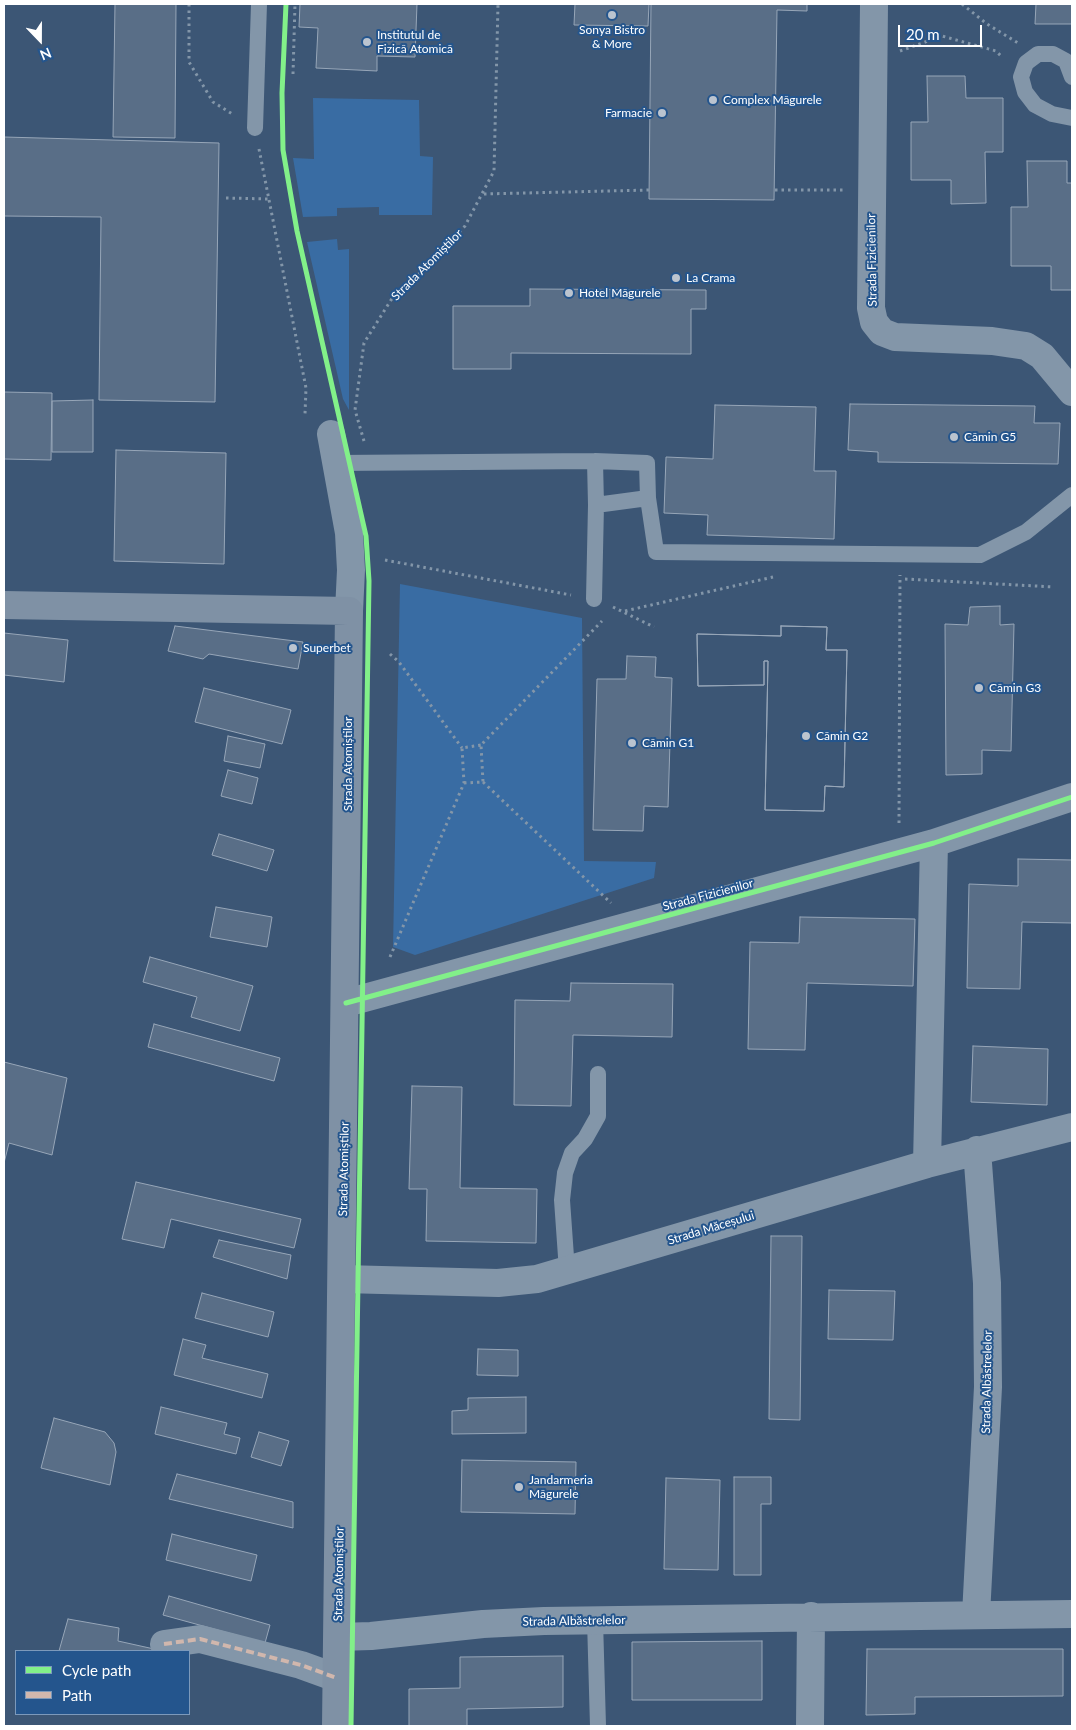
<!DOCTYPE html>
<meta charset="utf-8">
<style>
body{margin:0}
#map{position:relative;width:1076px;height:1730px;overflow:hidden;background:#3c5675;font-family:Lato,sans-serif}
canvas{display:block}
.frame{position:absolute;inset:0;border:5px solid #fff;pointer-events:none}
.legend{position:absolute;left:15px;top:1650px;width:175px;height:65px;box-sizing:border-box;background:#24558d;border:1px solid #7c99bb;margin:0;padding:6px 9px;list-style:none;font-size:15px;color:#fff}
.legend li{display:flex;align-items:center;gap:10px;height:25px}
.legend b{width:25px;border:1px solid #7c99bb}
.north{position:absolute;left:15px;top:15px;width:50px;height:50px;-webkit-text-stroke:4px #24558d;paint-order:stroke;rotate:158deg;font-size:14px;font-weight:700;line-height:20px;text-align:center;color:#fff}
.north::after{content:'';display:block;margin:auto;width:18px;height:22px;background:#fff;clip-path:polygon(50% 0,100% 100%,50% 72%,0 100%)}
.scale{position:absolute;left:898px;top:25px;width:84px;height:22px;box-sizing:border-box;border:2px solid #fff;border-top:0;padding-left:6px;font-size:15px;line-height:18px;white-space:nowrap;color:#fff;-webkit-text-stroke:4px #24558d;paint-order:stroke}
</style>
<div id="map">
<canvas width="1076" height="1730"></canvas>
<div class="frame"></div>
<ul class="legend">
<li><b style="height:6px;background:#82f089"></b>Cycle path</li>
<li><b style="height:6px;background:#d1b7ad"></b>Path</li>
</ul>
<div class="north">N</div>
<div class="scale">20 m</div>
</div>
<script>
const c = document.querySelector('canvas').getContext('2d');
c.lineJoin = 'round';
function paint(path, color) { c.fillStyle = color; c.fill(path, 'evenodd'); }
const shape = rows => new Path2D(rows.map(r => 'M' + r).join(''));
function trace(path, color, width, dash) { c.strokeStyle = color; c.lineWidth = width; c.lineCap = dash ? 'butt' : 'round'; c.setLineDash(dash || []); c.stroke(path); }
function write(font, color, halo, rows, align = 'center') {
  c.font = font + ' Lato,sans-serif'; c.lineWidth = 4; c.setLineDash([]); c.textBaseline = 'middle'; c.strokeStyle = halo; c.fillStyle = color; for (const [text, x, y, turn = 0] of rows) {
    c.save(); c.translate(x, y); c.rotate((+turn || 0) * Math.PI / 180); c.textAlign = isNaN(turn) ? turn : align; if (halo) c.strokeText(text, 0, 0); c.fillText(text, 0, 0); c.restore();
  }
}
paint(shape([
 [313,98,419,100,420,156,433,157,432,215,379,215,379,207,337,208,337,216,303,217,293,158,314,159],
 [337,239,338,250,349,249,349,410,343,399,307,242],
 [400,584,582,618,584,861,656,862,654,878,415,955,393,947]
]), '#396ca3');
const building = shape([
 [115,4,176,4,175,138,113,137,115,4],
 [300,4,417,4,415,57,377,56,377,71,316,68,318,28,299,27,300,4],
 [575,4,649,4,648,26,574,25,575,4],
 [651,4,807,4,807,11,777,10,774,200,649,199,651,4],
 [1036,4,1072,4,1072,24,1035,24,1036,4],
 [927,76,965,76,966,98,1003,98,1003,152,985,152,986,203,951,204,951,180,911,180,911,122,928,122,927,76],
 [4,137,219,143,215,402,99,400,101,217,4,216,4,137],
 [1027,161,1067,161,1067,183,1072,183,1072,290,1051,290,1051,266,1011,266,1011,207,1028,207,1027,161],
 [530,289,706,290,706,309,691,309,691,354,511,353,511,369,453,369,453,306,530,306,530,289],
 [4,392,52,393,51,460,4,459,4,392],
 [93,400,93,452,52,452,52,401,93,400],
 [850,404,1035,406,1034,423,1060,423,1058,464,878,462,878,452,848,450,850,404],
 [715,405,816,407,814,471,836,471,834,539,707,535,708,515,664,513,666,457,713,459,715,405],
 [116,450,226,453,224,564,114,561,116,450],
 [1000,606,1000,625,1014,624,1011,751,982,750,982,774,946,775,945,624,968,625,970,607,1000,606],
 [175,626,303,642,298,669,209,654,203,659,168,651,175,626],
 [781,626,827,627,826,650,847,650,844,787,825,786,824,811,765,810,768,661,764,661,764,685,698,686,697,634,781,636,781,626],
 [781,626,827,627,826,650,847,650,844,787,825,786,824,811,765,810,768,661,764,661,764,685,698,686,697,634,781,636,781,626],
 [4,633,68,640,64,682,4,675,4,633],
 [627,656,656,657,655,677,672,678,668,807,644,806,643,831,593,830,597,679,626,679,627,656],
 [204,688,291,710,282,744,195,722,204,688],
 [228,736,265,744,260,768,224,761,228,736],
 [228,770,258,778,252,804,221,796,228,770],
 [219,834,274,850,267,871,212,855,219,834],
 [1018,859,1072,860,1072,923,1022,922,1020,989,967,988,969,884,1018,886,1018,859],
 [216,907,272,917,267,947,210,937,216,907],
 [800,917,915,919,913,986,807,983,805,1050,748,1049,750,942,799,943,800,917],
 [150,957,253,986,240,1031,191,1017,197,997,143,982,150,957],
 [571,983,673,984,672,1037,573,1035,571,1106,514,1105,515,1000,570,1001,571,983],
 [154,1024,280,1058,274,1081,148,1047,154,1024],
 [973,1046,1048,1049,1047,1105,971,1102,973,1046],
 [4,1062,67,1078,52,1155,9,1143,4,1163,4,1062],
 [412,1086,462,1087,460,1188,537,1189,536,1243,426,1241,427,1189,409,1189,412,1086],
 [136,1182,301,1219,294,1248,171,1219,164,1248,122,1239,136,1182],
 [771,1236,802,1236,800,1420,769,1419,771,1236],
 [219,1240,291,1255,287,1279,213,1257,219,1240],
 [829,1290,895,1291,893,1340,828,1339,829,1290],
 [202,1293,274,1312,268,1337,195,1318,202,1293],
 [183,1339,206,1345,202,1358,268,1374,262,1398,174,1375,183,1339],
 [478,1349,518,1350,518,1376,477,1375,478,1349],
 [526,1397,526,1433,452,1434,452,1411,468,1410,468,1398,526,1397],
 [161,1407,227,1423,224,1434,240,1438,236,1454,155,1434,161,1407],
 [54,1418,105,1432,114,1443,116,1452,110,1485,41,1468,54,1418],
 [259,1432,289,1441,281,1466,251,1457,259,1432],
 [462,1460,576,1462,575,1514,461,1512,462,1460],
 [177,1474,293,1502,293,1528,169,1499,177,1474],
 [734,1477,771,1477,771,1504,761,1504,761,1575,734,1575,734,1477],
 [666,1478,720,1480,718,1570,664,1569,666,1478],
 [172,1534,257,1555,251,1581,166,1560,172,1534],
 [169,1596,270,1625,265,1643,163,1615,169,1596],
 [68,1619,119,1628,118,1641,163,1651,59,1651,68,1619],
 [762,1641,762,1700,632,1700,632,1642,762,1641],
 [867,1649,1063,1649,1063,1696,915,1697,915,1714,866,1715,867,1649],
 [563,1656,563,1707,467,1709,467,1726,409,1726,409,1689,460,1688,460,1657,563,1656]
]);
paint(building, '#596e87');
trace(building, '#97a6b8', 1);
trace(shape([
 [189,4,189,62,213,102,234,115],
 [962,4,987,24,1018,43],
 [900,51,942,36,996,51,1003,58],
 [293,74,295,4],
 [259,149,306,388,305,414],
 [775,190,844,190],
 [484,194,649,190],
 [226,198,269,199],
 [364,441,355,410,364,343,391,300,405,285,426,268,465,226,494,171,498,4],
 [385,560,571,595],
 [905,579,1054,587],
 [613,607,654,627],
 [625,611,773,577],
 [390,654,399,662,462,748],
 [483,782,611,903],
 [464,783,483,782,481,745,602,621],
 [899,823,900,575],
 [390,957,464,783,462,748,481,745]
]), '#8396a9', 3, [2.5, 4]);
trace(shape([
 [1072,77,1066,61,1053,54,1038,54,1026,63,1021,77,1025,92,1035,105,1052,114,1072,118],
 [255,128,259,4],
 [595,461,596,505,648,498],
 [336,463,595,461,647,463,648,498,656,552,980,555,1026,532,1072,495],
 [594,599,596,505],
 [567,1271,562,1200,565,1173,572,1153,585,1139,598,1116,598,1074],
 [595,1620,598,1726]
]), '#8396a9', 16);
trace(shape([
 [874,4,871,308,874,322,882,332,895,337,992,341,1026,346,1042,356,1072,392],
 [331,434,349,533,351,570,349,611],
 [346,1003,934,843,1072,797],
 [927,1164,934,843],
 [343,1279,498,1283,537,1279,927,1164,1072,1127],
 [976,1615,988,1387,987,1283,977,1150],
 [338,1637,371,1636,483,1624,544,1621,1072,1614],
 [164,1644,200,1639,301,1665,337,1678],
 [810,1726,811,1616]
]), '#8396a9', 28);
trace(shape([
 [4,605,349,611,336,1726]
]), '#7f91a5', 28);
trace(shape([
 [164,1644,200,1639,301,1665,337,1678]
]), '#d1b7ad', 4, [8, 4]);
trace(shape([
 [286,4,282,93,283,150,297,231,366,536,369,581,351,1726],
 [346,1003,934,843,1072,797]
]), '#82f089', 5);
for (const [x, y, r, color] of [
 [612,15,5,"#bbc4cf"],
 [367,42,5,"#bbc4cf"],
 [713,100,5,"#bbc4cf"],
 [662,113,5,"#bbc4cf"],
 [676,278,5,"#bbc4cf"],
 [569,293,5,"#bbc4cf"],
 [954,437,5,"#bbc4cf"],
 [293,648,5,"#bbc4cf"],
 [979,688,5,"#bbc4cf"],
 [806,736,5,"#bbc4cf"],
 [632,743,5,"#bbc4cf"],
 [519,1487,5,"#bbc4cf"]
]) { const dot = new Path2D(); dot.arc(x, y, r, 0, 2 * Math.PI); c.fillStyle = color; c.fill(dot); trace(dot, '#24558d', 2); }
write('12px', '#fff', '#24558d', [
 ["Sonya Bistro",612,30,"center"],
 ["& More",612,44,"center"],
 ["Institutul de",377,35],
 ["Fizică Atomică",377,49],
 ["Complex Măgurele",723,100],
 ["Farmacie",652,113,"right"],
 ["La Crama",686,278],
 ["Hotel Măgurele",579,293],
 ["Cămin G5",964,437],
 ["Superbet",303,648],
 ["Cămin G3",989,688],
 ["Cămin G2",816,736],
 ["Cămin G1",642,743],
 ["Jandarmeria",529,1480],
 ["Măgurele",529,1494]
], 'left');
write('12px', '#fff', '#24558d', [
 ["Strada Fizicienilor",872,260,-91],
 ["Strada Atomiștilor",427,265,-45],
 ["Strada Atomiștilor",348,764,-90],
 ["Strada Fizicienilor",708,895,-15],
 ["Strada Atomiștilor",344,1169,-89],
 ["Strada Măceșului",711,1228,-17],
 ["Strada Albăstrelelor",987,1382,-89],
 ["Strada Atomiștilor",339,1574,-89],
 ["Strada Albăstrelelor",574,1621,-1]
]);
</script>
